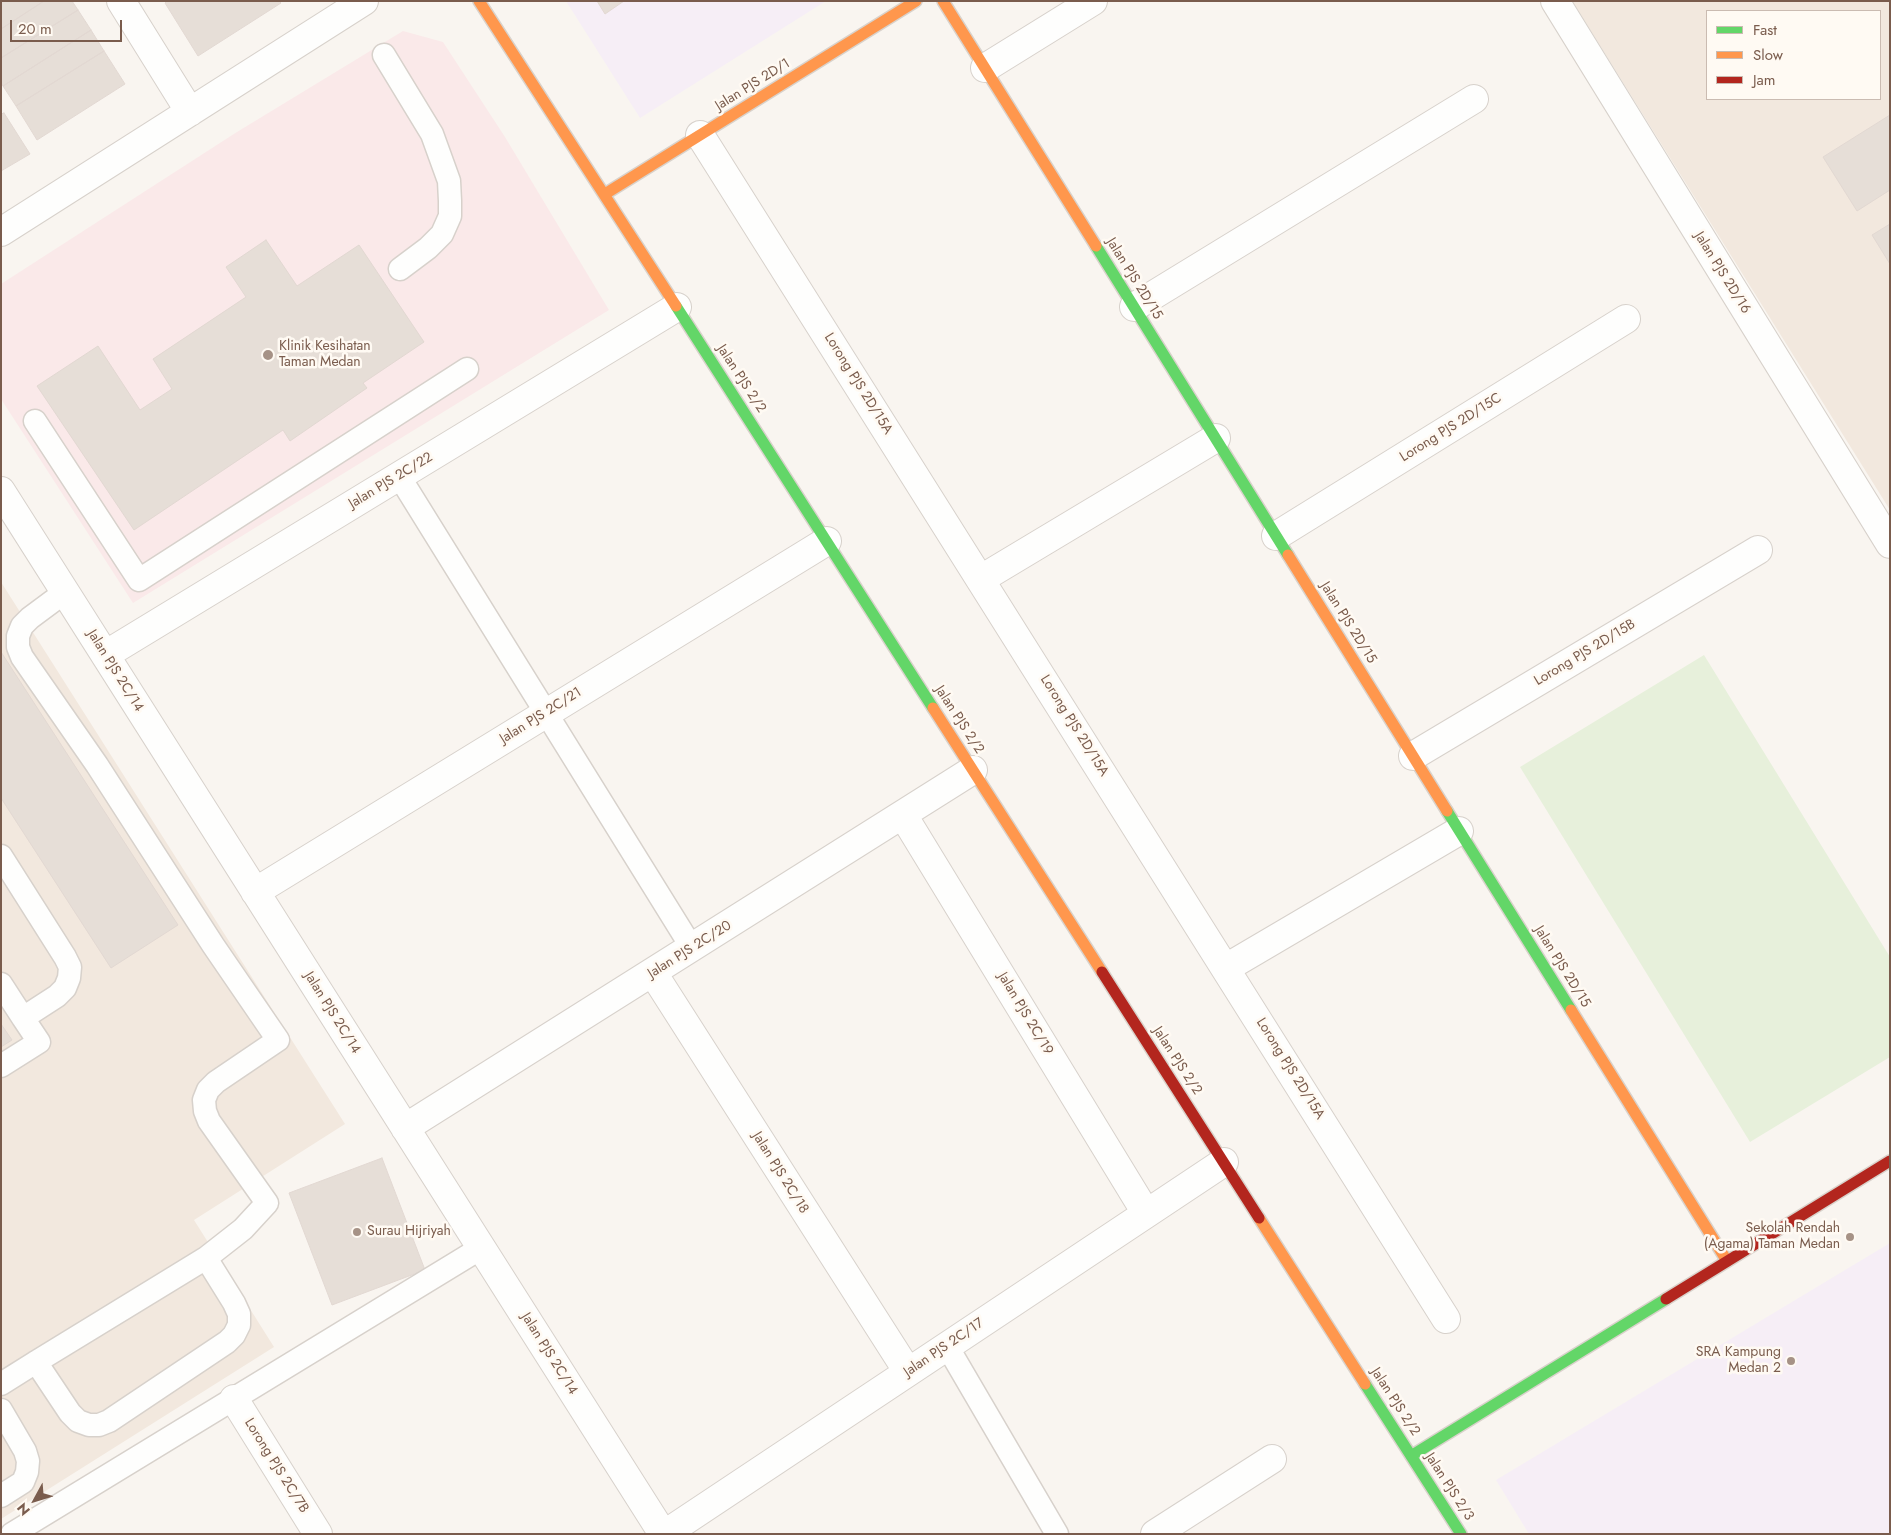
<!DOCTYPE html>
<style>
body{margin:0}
#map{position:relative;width:1891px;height:1535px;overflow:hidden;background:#f9f5f0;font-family:Jost,sans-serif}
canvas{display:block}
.frame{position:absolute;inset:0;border:2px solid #7a5c4d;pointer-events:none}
.legend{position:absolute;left:1706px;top:10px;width:175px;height:90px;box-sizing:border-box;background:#fffaf3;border:1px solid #cabbb1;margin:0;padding:6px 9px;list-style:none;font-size:15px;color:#7a5c4d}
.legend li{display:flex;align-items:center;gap:10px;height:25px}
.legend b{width:25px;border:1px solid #cabbb1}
.north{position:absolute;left:10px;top:1475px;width:50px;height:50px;-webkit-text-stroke:4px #fffaf3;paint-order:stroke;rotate:231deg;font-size:14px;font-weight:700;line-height:20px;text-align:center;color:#7a5c4d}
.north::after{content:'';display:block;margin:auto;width:18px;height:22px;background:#7a5c4d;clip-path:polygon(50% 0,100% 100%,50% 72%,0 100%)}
.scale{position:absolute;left:10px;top:20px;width:112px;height:22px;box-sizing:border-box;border:2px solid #7a5c4d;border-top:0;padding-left:6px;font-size:15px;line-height:18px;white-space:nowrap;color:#7a5c4d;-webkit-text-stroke:4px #fffaf3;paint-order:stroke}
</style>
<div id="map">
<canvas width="1891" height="1535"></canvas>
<div class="frame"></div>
<ul class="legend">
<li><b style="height:6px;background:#63d668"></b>Fast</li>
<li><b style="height:6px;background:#ff974d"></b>Slow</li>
<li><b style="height:6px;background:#b3261e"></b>Jam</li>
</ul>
<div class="north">N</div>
<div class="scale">20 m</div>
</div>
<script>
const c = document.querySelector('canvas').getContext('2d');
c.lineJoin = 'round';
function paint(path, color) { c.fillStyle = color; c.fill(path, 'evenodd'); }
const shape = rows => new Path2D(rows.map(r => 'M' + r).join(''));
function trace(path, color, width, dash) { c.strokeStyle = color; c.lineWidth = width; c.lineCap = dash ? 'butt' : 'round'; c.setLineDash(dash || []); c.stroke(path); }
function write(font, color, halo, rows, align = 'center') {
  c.font = font + ' Jost,sans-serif'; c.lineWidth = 5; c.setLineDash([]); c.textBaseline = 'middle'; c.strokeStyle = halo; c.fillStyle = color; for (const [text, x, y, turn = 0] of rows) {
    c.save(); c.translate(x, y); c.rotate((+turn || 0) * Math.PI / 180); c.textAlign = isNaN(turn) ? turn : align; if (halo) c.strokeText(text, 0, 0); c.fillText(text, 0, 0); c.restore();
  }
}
paint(shape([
 [1572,1,1890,1,1890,510],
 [1707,11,1880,11,1880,99,1707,99],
 [1,582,345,1124,194,1220,274,1347,1,1519]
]), '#f2e8de');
paint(shape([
 [566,1,826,1,640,118],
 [1890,1243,1890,1534,1529,1534,1496,1480]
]), '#f6eef6');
paint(shape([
 [403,31,443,42,505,137,609,310,133,603,1,399,1,284,237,132]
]), '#fae9e9');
paint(shape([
 [1704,655,1890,957,1890,1057,1750,1142,1520,767]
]), '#e7f0db');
const building = shape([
 [1,1,44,1,1,29,1,1],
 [44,1,72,1,78,10,1,58,1,29,44,1],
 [167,1,279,1,281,3,198,56,165,3,167,1],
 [597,1,624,1,605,14,597,1],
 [78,10,91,30,3,86,1,83,1,58,78,10],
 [91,30,104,51,16,106,3,86,91,30],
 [104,51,125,84,37,140,16,106,104,51],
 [4,113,30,154,1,171,1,114,4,113],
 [1890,115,1890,190,1857,211,1823,157,1890,115],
 [1890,224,1890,264,1872,235,1890,224],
 [266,240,297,286,359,245,424,342,363,383,367,388,290,441,283,430,134,530,37,386,98,346,140,410,172,389,153,359,246,297,226,267,266,240],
 [1,652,178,925,111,968,1,798,1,652],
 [1,1024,12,1040,1,1047,1,1024],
 [382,1158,425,1270,332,1305,289,1193,382,1158]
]);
paint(building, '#e6ded7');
trace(building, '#e2d8d2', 1);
const lane = shape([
 [384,55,432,134,449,181,450,201,450,216,442,234,428,248,400,269],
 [35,421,139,580,467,369],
 [399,476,692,948],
 [65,592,30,618,22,626,18,636,18,647,22,657,97,765,213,945,278,1040,216,1082,208,1090,204,1100,205,1111,209,1121,267,1203,243,1229,206,1258],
 [1,856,65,957,70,967,69,978,65,988,57,996,23,1018,1,984],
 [1,1066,39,1042,23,1018],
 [947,1346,1057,1534],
 [1,1384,36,1362,206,1258,234,1303,239,1314,239,1325,234,1335,227,1342,109,1421,99,1425,89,1425,78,1421,70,1413,36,1362],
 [1,1410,25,1451,28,1461,27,1472,23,1482,1,1496],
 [12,1534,481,1248]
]);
const street = shape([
 [121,1,190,112],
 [1555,1,1890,544],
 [985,68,1093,1],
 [700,135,1446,1319],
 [1,232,364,1],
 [1134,307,1474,99],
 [1,491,663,1534],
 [1276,536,1626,319],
 [981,579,1216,438],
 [105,655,677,307],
 [1413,756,1758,550],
 [903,815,1146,1213],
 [255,892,827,541],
 [1226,968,1459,831],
 [653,973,908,1372],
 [405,1128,973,770],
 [234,1399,318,1534],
 [665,1534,1224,1162],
 [1155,1534,1272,1459]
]);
const fast = shape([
 [1096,246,1288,555],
 [676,306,933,708],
 [1447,811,1571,1010],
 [1365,1384,1461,1534],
 [1411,1456,1666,1299]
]);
const slow = shape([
 [479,1,676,306],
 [943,1,1096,246],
 [605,194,916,1],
 [1288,555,1447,811],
 [933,708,1102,972],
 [1571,1010,1727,1261],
 [1259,1218,1365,1384]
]);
const jam = shape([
 [1102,972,1259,1218],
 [1666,1299,1890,1161]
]);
trace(lane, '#d7d1cb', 25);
trace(street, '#d7d1cb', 30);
trace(fast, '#d9d2cb', 14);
trace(slow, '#d9d2cb', 14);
trace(jam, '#d9d2cb', 14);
trace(lane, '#fefefd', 22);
trace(street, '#fefefd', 28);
trace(fast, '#63d668', 11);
trace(slow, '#ff974d', 11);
trace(jam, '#b3261e', 11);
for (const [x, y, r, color] of [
 [268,355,6,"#a69286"],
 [357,1232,5,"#a69286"],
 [1850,1237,5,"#a69286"],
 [1791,1361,5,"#a69286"]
]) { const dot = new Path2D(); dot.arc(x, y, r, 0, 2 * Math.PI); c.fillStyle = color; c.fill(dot); trace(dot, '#fffaf3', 2); }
write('14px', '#7a5c4d', '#fffaf3', [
 ["Jalan PJS 2D/1",753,85,-32],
 ["Jalan PJS 2D/16",1722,273,58],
 ["Jalan PJS 2D/15",1134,279,58],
 ["Jalan PJS 2/2",741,379,57],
 ["Lorong PJS 2D/15A",858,384,58],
 ["Lorong PJS 2D/15C",1451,428,-32],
 ["Jalan PJS 2C/22",391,481,-31],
 ["Jalan PJS 2D/15",1348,623,58],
 ["Lorong PJS 2D/15B",1585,653,-31],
 ["Jalan PJS 2C/14",115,671,58],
 ["Jalan PJS 2C/21",541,716,-32],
 ["Jalan PJS 2/2",959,720,57],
 ["Lorong PJS 2D/15A",1074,726,58],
 ["Jalan PJS 2C/20",690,950,-32],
 ["Jalan PJS 2D/15",1562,967,58],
 ["Jalan PJS 2C/14",332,1013,58],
 ["Jalan PJS 2C/19",1025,1014,59],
 ["Jalan PJS 2/2",1177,1061,57],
 ["Lorong PJS 2D/15A",1290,1069,58],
 ["Jalan PJS 2C/18",780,1173,58],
 ["Jalan PJS 2C/17",944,1348,-34],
 ["Jalan PJS 2C/14",549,1354,58],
 ["Jalan PJS 2/2",1395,1402,57],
 ["Lorong PJS 2C/7B",276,1466,58],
 ["Jalan PJS 2/3",1449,1487,57]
]);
write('14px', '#7a5c4d', '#fffaf3', [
 ["Klinik Kesihatan",279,347],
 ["Taman Medan",279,363],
 ["Sekolah Rendah",1840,1229,"right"],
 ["(Agama) Taman Medan",1840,1245,"right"],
 ["Surau Hijriyah",367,1232],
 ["SRA Kampung",1781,1353,"right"],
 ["Medan 2",1781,1369,"right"]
], 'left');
</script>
